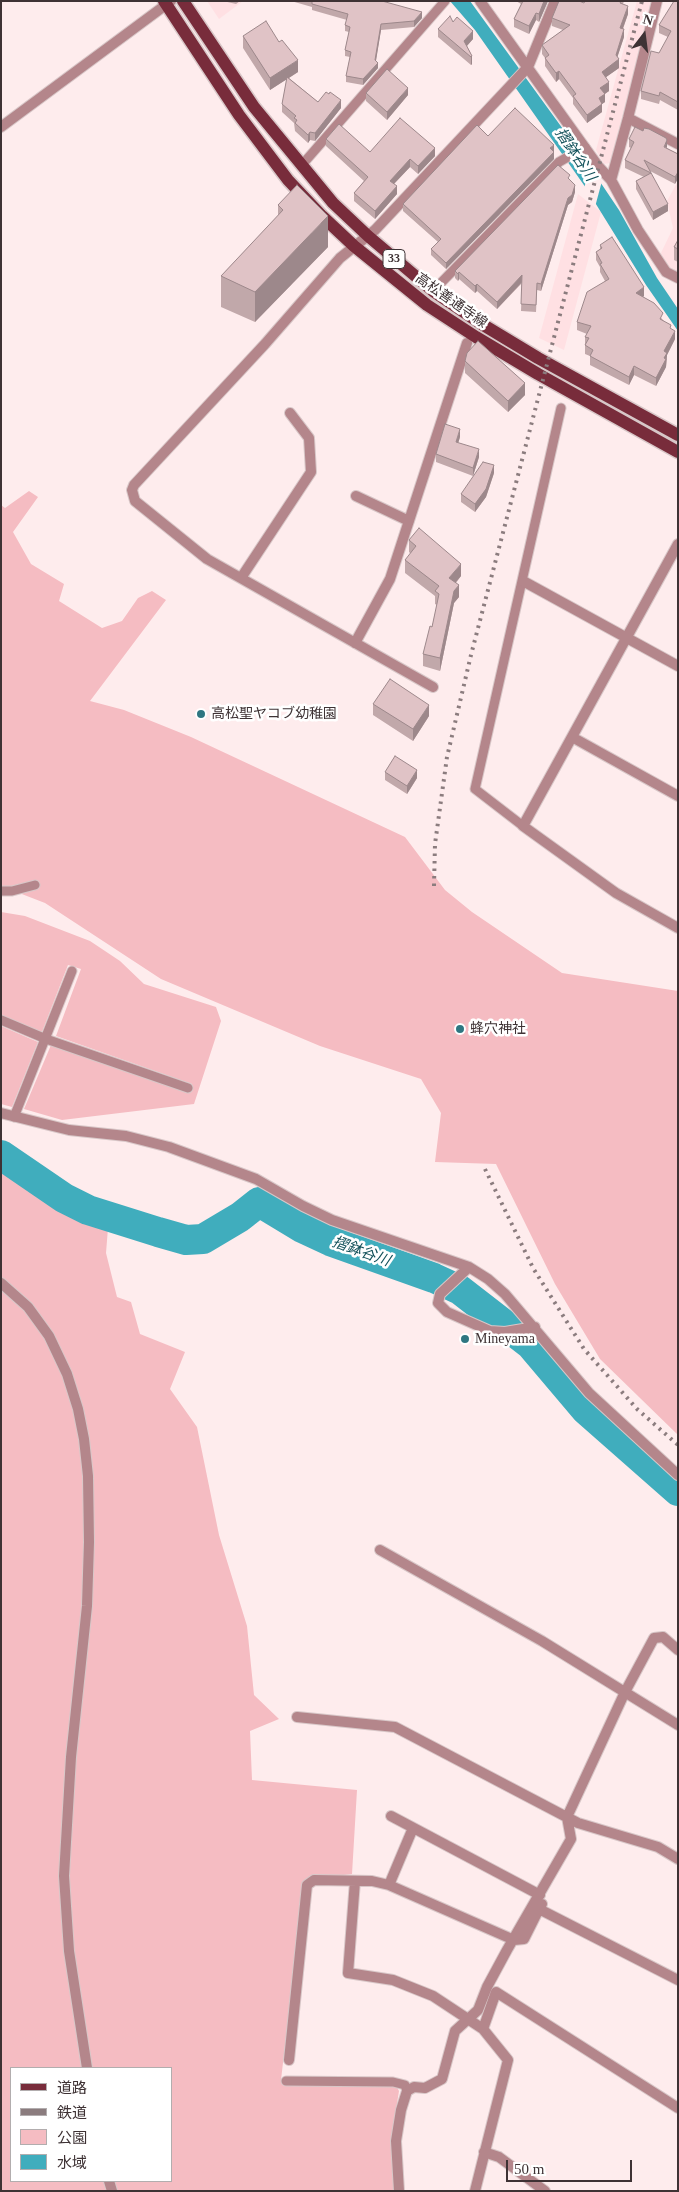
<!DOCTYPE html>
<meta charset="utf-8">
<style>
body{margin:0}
#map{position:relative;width:679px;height:2192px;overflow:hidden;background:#feeced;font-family:"Times New Roman","Noto Sans JP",serif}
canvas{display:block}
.frame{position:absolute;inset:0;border:2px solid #3e3234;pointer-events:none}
.legend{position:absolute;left:10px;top:2067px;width:162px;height:115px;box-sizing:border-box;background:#fff;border:1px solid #b2adae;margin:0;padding:6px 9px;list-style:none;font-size:15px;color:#3e3234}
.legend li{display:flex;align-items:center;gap:10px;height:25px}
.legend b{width:25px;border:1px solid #b2adae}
.north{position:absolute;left:619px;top:10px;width:50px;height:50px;-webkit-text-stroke:4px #fff;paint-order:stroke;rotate:15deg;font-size:14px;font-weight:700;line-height:20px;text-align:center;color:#3e3234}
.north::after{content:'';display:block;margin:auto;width:18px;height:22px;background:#3e3234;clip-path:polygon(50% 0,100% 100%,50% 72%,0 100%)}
.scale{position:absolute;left:506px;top:2160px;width:126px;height:22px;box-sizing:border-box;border:2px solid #3e3234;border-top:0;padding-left:6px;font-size:15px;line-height:18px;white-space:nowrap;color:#3e3234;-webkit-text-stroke:4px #fff;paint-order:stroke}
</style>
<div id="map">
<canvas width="679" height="2192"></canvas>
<div class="frame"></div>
<ul class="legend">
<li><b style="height:6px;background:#782c3b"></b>道路</li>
<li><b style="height:6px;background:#8b7c7e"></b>鉄道</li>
<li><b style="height:14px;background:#f5bcc2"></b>公園</li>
<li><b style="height:14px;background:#40adbd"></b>水域</li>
</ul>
<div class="north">N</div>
<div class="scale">50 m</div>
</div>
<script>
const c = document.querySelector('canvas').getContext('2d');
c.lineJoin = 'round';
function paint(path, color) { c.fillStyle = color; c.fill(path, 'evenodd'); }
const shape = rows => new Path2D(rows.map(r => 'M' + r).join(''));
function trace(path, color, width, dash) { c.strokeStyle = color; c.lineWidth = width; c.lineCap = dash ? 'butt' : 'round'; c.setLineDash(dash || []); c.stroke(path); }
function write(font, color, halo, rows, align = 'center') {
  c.font = font + ' "Times New Roman","Noto Sans JP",serif'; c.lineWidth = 5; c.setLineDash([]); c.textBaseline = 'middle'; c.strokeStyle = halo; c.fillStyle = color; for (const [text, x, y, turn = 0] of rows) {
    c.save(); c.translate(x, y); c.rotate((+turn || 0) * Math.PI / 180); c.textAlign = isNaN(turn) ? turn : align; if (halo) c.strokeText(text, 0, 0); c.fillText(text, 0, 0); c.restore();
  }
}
paint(shape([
 [207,1,243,1,219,19],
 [637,1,652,1,610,163,604,164,596,150],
 [678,181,678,272,668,267,660,255,673,228,667,201],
 [578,194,601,212,564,350,539,338]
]), '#ffe0e3');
paint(shape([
 [29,491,38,497,13,532,31,564,64,584,59,601,102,628,122,621,138,598,152,591,166,600,90,701,124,710,191,737,405,837,445,890,472,912,562,973,678,991,678,1435,600,1359,555,1284,496,1164,435,1162,441,1113,421,1079,320,1046,161,979,45,903,1,886,1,505,5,508],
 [1,912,25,916,90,941,120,961,144,984,216,1007,221,1021,194,1104,62,1120,24,1109,51,1045,188,1093,192,1084,56,1036,81,969,68,965,42,1032,1,1015],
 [1,1026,38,1042,12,1107,1,1104],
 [1,1148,77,1197,108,1228,106,1253,117,1297,131,1302,140,1334,185,1352,170,1389,197,1427,219,1535,247,1626,254,1695,279,1719,250,1731,252,1780,357,1790,352,1874,304,1880,281,2080,286,2084,397,2087,399,2091,392,2135,395,2191,1,2191],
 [11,2068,171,2068,171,2181,11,2181]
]), '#f5bcc2');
paint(shape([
 [450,1,470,1,584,158,619,210,657,278,678,309,678,331,646,285,586,188,475,30]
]), '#40adbd');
paint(shape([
 [590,164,602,181,595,207,584,189]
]), '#feeced');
trace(shape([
 [1,1155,64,1198,88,1210,158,1232,186,1240,203,1239,240,1217,259,1202,302,1228,330,1241,434,1278,460,1290,531,1345,586,1410,678,1491]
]), '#40adbd', 30);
const lane = shape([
 [301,166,445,1],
 [433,291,559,162,585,147],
 [523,826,475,789,561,408],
 [1,891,12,891,35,885],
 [1,1020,46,1039,188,1088],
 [14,1117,72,971],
 [286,2081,393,2082,405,2085,407,2091]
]);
const street = shape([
 [480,1,598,166,611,180,638,230,666,272,678,278],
 [628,118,678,144],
 [1,127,171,1],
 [611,180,628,118,657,1],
 [356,496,409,521],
 [678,544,523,826,616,893,678,928],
 [241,578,311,472,309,438,290,413],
 [523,581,678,666],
 [355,643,390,579,467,343],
 [433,687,207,559,135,501,132,490,134,485,265,344,340,258,375,230,528,67,555,1],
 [572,737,678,796],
 [1,1113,69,1130,126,1136,169,1147,256,1179,303,1206,332,1220,469,1267,488,1279,505,1294,589,1393,678,1475],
 [469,1267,440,1294,438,1303,447,1312,490,1331,505,1332,535,1327],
 [1,1283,28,1307,49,1336,67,1374,78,1409,84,1439,88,1476,89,1542,87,1606,71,1757,64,1876,69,1951,87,2068],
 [380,1550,542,1641,678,1725],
 [297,1717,395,1727,578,1823,658,1847,678,1859],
 [391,1816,540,1895],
 [355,1881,348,1973,393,1980,433,1996,483,2029,508,2060,475,2191],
 [389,1885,413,1828],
 [542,1904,539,1909,678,1980],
 [483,2029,496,1992,678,2108],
 [289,2060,307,1885,314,1880,372,1881,389,1885,514,1940,524,1939,539,1909],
 [484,2152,499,2157,545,2191],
 [109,2181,112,2191],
 [399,2191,396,2141,401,2110,407,2091,414,2087,425,2088,442,2079,455,2031,478,2010,487,1987,507,1950,571,1839,567,1817,625,1692,654,1638,663,1637,678,1650]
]);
const primary = shape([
 [164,1,239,115,288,180,322,216,354,246,427,305,476,337,538,374,678,452],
 [183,1,254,107,333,203,368,236,433,291,480,323,538,358,678,435]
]);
trace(lane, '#d8c7c8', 11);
trace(street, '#d8c7c8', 12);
trace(primary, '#d8c7c8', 15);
trace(lane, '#b4868b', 9);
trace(street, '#b4868b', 10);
trace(primary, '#782c3b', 12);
trace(shape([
 [434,886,435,844,447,757,471,655,642,1],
 [485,1169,533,1268,584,1349,637,1409,678,1445]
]), '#8b7c7e', 4, [2.5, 5]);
paint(shape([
 [223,1,240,1,236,4],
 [291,1,382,1,422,18,414,27,381,30,376,61,378,68,363,85,346,82,346,76,350,57,345,56,345,50,349,32,345,31,345,25,347,20,312,10,312,7],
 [516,1,548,1,539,22,536,20,529,34,514,27,514,19,521,4],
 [585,1,624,1,623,4,628,14,623,29,624,37,617,58,619,68,606,77,609,91,605,94,605,102,602,104,602,112,587,123,573,104,573,98,559,79,556,82,545,66,545,58,542,54,542,45,563,30,552,26,552,18,584,3],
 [678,1,678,110,660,100,659,104,641,99,641,91,668,37,659,33,659,25],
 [453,22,473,39,467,46,472,56,472,64,471,65,438,37,438,29],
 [243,36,298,72,289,78,318,102,341,108,315,141,310,140,308,143,295,131,294,123,282,112,282,104,287,79,270,90,243,48],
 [366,93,408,95,387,120,366,101],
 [488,136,554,151,554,159,446,269,431,255,431,249,438,242,403,211,403,204],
 [326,139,370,152,435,156,418,174,410,167,394,184,397,194,375,219,354,201,354,193,364,181,326,146],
 [629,139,667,148,678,154,675,184,650,171,668,211,653,220,636,189,636,181,644,177,625,168,625,160,631,148,629,147],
 [570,180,575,192,572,202,568,205,541,291,537,290,536,312,521,311,522,283,497,309,477,291,475,293,459,279,458,281,455,278,455,271],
 [278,205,328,247,255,322,221,307,221,276,278,216],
 [678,240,678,262,674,260,674,247],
 [600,245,644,296,643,297,663,320,671,329,675,339,667,355,666,367,656,386,634,375,629,385,590,365,590,356,585,354,585,337,587,334,577,330,577,322,605,281,600,272,600,267,596,260,596,252,600,249],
 [465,361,525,395,508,412,465,373],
 [460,437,458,443,479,457,473,476,436,462,436,454],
 [494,473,486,497,475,512,461,502,461,494],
 [409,540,461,576,456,583,459,597,454,603,440,671,423,666,423,654,432,627,437,605,435,604,435,596,405,573,405,560,411,554,409,552],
 [373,704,429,716,413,741,373,715],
 [385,772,417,778,407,794,385,780]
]), '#c1a8aa');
paint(shape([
 [544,1,548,1,539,22,539,14],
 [628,6,628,14,620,36,620,28],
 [422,12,422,18,414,27,414,21],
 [536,13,536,20,529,34,529,26],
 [381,24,381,30,375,66,375,60],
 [624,29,624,37,616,61,619,59,619,68,602,80,602,72,616,55],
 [473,31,473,39,464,49,464,41],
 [472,56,472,64,471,65,471,57],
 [298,60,298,72,270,90,270,78],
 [378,63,378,68,363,85,363,79],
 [559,71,559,79,556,82,556,73],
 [609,82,609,91,600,97,600,88],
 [408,88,408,95,387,120,387,112],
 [605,94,605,102,602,104,602,112,587,123,587,115,599,98],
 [341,100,341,108,315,141,315,133],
 [310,132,310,140,308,143,308,135],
 [667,140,667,148,664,147],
 [554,145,554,151,550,155,550,148],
 [435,148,435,156,418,174,418,166],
 [554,152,554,159,446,269,446,263],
 [410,159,410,167,390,188,390,181],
 [678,172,678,179,675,184,675,177],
 [575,185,575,192,572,202,568,205,541,291,541,284,568,198],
 [397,186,397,194,375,219,375,211],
 [668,204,668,211,653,220,653,212],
 [328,216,328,247,255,322,255,292],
 [459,272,459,279,458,281,458,274],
 [522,275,522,282,497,309,497,302],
 [477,284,477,291,475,293,475,286],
 [644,287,644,296,636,301,636,293],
 [675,331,675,339,667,355,666,367,656,386,656,378,664,351],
 [634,366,634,375,629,385,629,377],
 [525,383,525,395,508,412,508,401],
 [460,429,460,437,456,450,456,442],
 [479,449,479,457,473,476,473,468],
 [494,465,494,473,486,497,475,512,475,504],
 [461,564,461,576,449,590,449,578],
 [459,585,459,597,454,603,440,671,440,658,454,591],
 [429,705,429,716,413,741,413,729],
 [417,770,417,778,407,794,407,786]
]), '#9d888b');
const building = shape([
 [312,1,382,1,422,12,414,21,381,24,375,60,378,63,363,79,346,76,351,52,345,50,350,27,345,25,348,14,312,4,312,1],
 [523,1,544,1,539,14,536,13,529,26,514,19,523,1],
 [559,1,579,1,584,3,585,1,621,1,620,3,628,6,620,28,624,29,616,55,619,59,602,72,609,82,600,88,605,94,599,98,602,104,587,115,573,96,576,94,559,71,556,73,545,58,549,55,542,45,570,25,552,18,559,1],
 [674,1,678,1,678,102,660,92,659,96,641,91,651,51,659,53,671,31,659,25,674,1],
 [450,16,453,22,457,17,473,31,464,41,472,56,471,57,438,29,450,16],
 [266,21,279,42,282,40,298,60,270,78,243,36,266,21],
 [387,69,408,88,387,112,366,93,387,69],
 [287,77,318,102,326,92,329,94,330,92,341,100,315,133,310,132,308,135,295,123,297,120,294,118,296,116,282,104,287,77],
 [515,108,554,145,550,148,554,152,446,263,431,249,441,239,403,204,477,125,488,136,515,108],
 [400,118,435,148,418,166,410,159,390,181,397,186,375,211,354,193,368,177,326,139,339,124,370,152,400,118],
 [635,127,643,131,644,128,649,129,666,138,667,140,664,147,678,154,678,172,675,177,644,160,668,204,653,212,636,181,651,173,625,160,634,142,629,139,635,127],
 [558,165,570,175,568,178,575,185,572,195,568,198,541,284,537,283,536,305,521,304,522,275,497,302,477,284,475,286,459,272,458,274,455,271,558,165],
 [297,185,328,216,255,292,221,276,283,210,278,205,297,185],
 [612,237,644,287,636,293,654,303,663,313,660,319,671,325,670,328,675,331,664,351,667,353,664,358,666,359,656,378,634,366,629,377,590,356,593,350,585,345,589,338,585,337,591,326,577,322,587,292,609,279,600,264,602,263,596,252,602,248,600,245,612,237],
 [678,240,678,249,674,247,678,240],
 [478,341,525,383,508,401,465,361,467,353,478,341],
 [445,424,460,429,456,442,479,449,473,468,436,454,445,424],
 [483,462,494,465,486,489,475,504,461,494,483,462],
 [419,528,461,564,449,578,459,585,454,591,440,658,423,654,430,626,432,627,439,594,435,591,439,586,405,560,416,546,409,540,419,528],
 [390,679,429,705,413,729,373,704,390,679],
 [395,756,417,770,407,786,385,772,395,756]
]);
paint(building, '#e0c3c6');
trace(building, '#9d888b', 1);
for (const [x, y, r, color] of [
 [201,714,5,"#2f7681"],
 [460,1029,5,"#2f7681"],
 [465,1339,5,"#2f7681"]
]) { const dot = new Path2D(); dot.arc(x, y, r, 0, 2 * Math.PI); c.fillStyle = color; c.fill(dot); trace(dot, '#fff', 2); }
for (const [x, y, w] of [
 [394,259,22]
]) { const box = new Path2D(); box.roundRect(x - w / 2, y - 9.5, w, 19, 4); c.fillStyle = '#fff'; c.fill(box); trace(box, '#3e3234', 1); }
write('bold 12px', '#3e3234', null, [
 ["33",394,259]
]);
write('14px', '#3e3234', '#fff', [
 ["高松善通寺線",451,301,35]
]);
write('14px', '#3e3234', '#fff', [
 ["高松聖ヤコブ幼稚園",211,714],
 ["蜂穴神社",470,1029],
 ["Mineyama",475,1339]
], 'left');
write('italic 15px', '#13515a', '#fff', [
 ["摺鉢谷川",575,155,56],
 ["摺鉢谷川",361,1252,20]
]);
</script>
